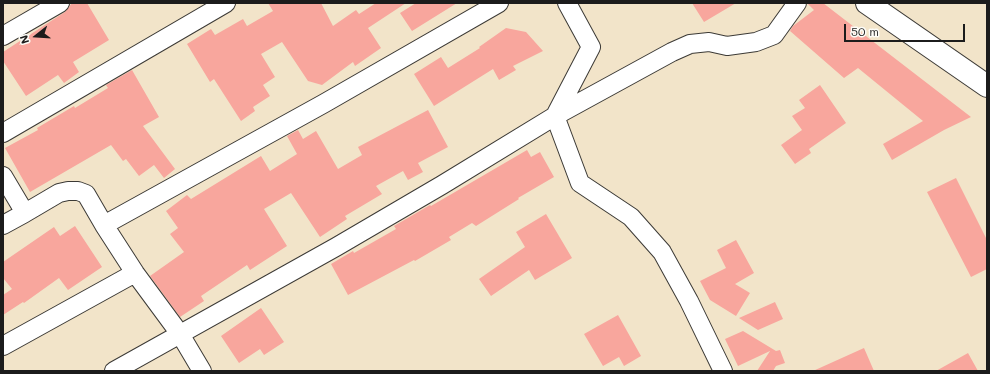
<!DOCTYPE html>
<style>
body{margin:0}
#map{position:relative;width:990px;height:374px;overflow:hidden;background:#f2e4c9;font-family:Mali,sans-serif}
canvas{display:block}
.frame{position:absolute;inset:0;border:4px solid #1c1c1c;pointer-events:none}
.north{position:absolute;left:16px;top:16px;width:40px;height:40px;-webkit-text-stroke:3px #fdfcf7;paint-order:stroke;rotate:253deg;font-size:11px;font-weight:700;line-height:16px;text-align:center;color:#1c1c1c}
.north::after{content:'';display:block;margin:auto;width:14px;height:18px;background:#1c1c1c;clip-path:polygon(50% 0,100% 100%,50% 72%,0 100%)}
.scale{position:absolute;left:844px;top:24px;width:121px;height:18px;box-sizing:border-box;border:2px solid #1c1c1c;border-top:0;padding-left:5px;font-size:12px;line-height:14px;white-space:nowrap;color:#1c1c1c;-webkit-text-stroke:3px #fdfcf7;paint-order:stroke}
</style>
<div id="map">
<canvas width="990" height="374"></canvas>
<div class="frame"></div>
<div class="north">N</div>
<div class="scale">50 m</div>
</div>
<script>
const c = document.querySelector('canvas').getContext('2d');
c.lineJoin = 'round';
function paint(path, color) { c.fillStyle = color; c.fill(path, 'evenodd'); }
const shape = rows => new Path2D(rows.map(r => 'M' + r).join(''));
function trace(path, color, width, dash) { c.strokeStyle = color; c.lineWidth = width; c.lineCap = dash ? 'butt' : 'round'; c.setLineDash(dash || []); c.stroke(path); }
paint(shape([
 [72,3,87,3,109,40,73,62,79,72,64,83,58,75,26,96,3,61,3,52,65,12],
 [268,3,321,3,333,26,356,10,359,14,376,3,406,3,368,28,381,48,355,66,353,62,322,85,308,81,282,42,261,54,275,77,263,85,270,96,253,107,255,111,241,121,214,79,210,82,187,44,211,29,215,35,243,19,247,26,273,11],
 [416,3,457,3,412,31,400,13],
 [692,3,736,3,704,22],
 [807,3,823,3,971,117,944,130,892,160,883,144,923,121,858,68,844,78,790,31,793,26,814,10],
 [506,28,526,32,543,51,513,66,516,70,499,80,493,69,434,106,414,74,441,57,448,68,480,48,479,47],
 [132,70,159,117,143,126,175,169,164,178,154,165,139,176,126,159,123,161,111,145,30,192,5,148,38,130,37,128,74,106,75,108,108,88,106,85],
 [820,85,846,123,809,149,811,153,795,164,781,145,802,130,792,116,805,108,799,100],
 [428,110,448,147,418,163,423,172,408,180,403,171,376,186,382,194,345,216,347,219,320,237,291,193,264,209,287,246,250,270,247,265,201,296,204,301,180,317,150,276,184,252,170,234,178,228,166,211,187,195,191,199,261,156,270,171,297,154,287,136,298,130,303,139,316,131,338,169,362,155,358,147],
 [527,150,531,157,540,152,554,177,518,198,519,199,476,226,472,223,449,237,451,240,415,261,414,260,348,295,331,264,353,251,354,253,396,229,394,226,430,205,431,206],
 [956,178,987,240,987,269,971,277,927,192],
 [546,214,572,258,535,280,529,270,491,296,479,279,525,247,516,232],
 [75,226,102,267,68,290,59,278,24,303,23,302,3,315,3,295,12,289,3,278,3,262,54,227,60,236],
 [736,240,754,273,735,284,750,293,736,316,710,300,700,281,726,268,717,250],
 [775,302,783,319,758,330,739,318],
 [261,308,284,342,264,355,260,349,239,363,221,336],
 [618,315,641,356,624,366,619,357,603,366,584,334],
 [743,331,776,351,780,350,785,363,776,366,773,371,757,371,770,351,738,366,725,339],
 [864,348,874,371,813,371],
 [968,353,978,371,936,371]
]), '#f8a69d');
const minor = shape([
 [567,3,591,47,555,116,580,183,631,217,662,252,689,301,723,371],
 [3,36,60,3],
 [3,133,226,3],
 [3,176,25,213,59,193,68,191,78,191,86,194,104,225,135,273,180,334,202,371],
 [3,225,25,213],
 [104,225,323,104,499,3],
 [3,346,135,273],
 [114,371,336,247,442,185,555,116,672,52,690,44,709,42,727,46,756,42,774,35,797,3]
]);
const tertiary = shape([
 [867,3,987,86]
]);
trace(minor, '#3c3a36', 20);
trace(tertiary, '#3c3a36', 24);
trace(minor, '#fff', 18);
trace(tertiary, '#fff', 22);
</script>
